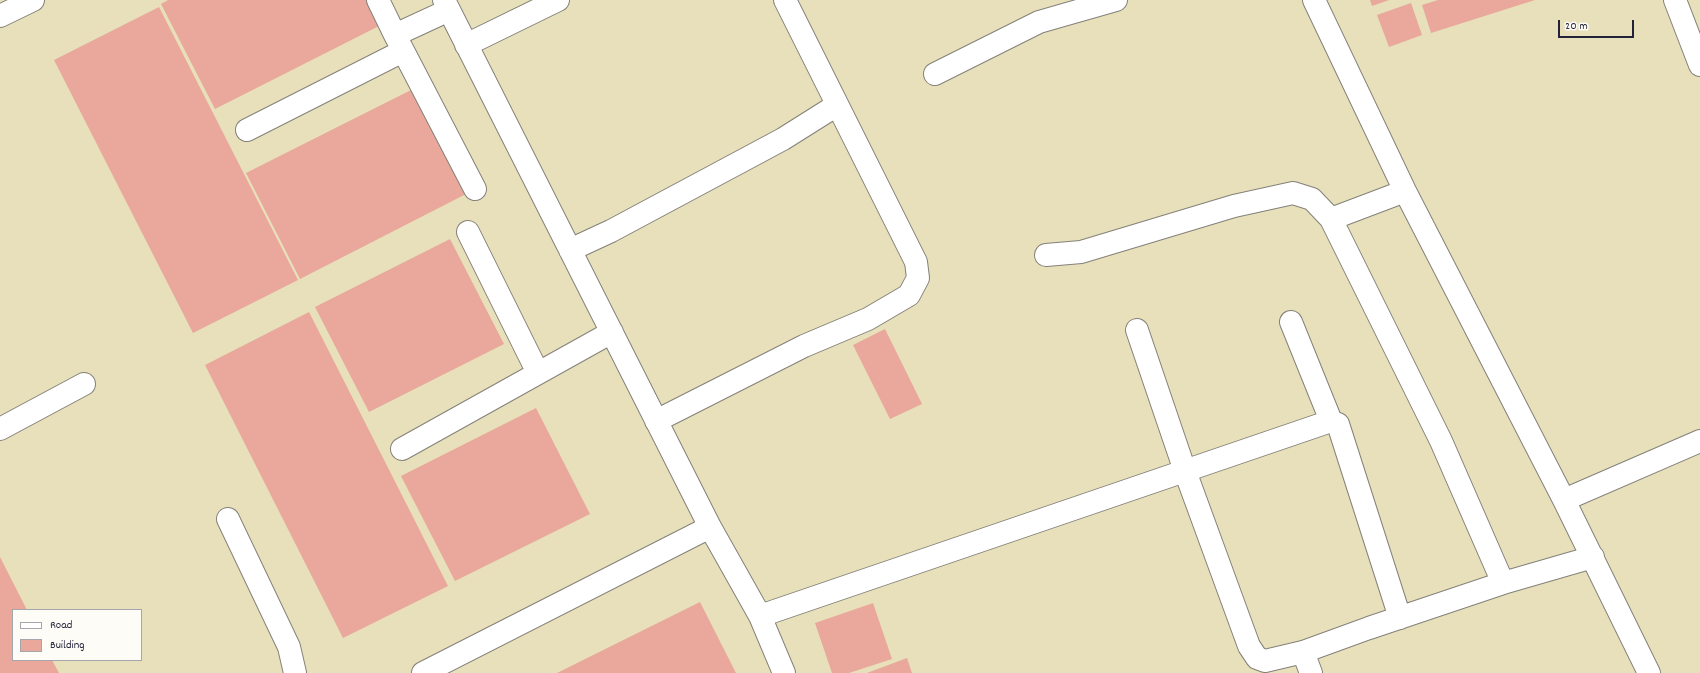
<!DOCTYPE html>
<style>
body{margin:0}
#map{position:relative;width:1700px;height:673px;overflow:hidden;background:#e7e0ba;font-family:Dekko,sans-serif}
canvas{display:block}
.legend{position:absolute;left:12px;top:609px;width:130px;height:52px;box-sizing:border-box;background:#fdfcf7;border:1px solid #a5a5ac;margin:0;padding:5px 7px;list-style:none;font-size:12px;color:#22223b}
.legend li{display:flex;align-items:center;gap:8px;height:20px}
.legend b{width:20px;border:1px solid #a5a5ac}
.scale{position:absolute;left:1558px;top:20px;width:76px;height:18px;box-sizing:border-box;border:2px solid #22223b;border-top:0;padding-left:5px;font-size:12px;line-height:14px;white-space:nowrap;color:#22223b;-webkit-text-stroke:3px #fdfcf7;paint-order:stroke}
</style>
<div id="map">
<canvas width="1700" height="673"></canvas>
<ul class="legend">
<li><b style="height:5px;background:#fff"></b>Road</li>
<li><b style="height:11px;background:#e9a89b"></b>Building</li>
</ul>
<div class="scale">20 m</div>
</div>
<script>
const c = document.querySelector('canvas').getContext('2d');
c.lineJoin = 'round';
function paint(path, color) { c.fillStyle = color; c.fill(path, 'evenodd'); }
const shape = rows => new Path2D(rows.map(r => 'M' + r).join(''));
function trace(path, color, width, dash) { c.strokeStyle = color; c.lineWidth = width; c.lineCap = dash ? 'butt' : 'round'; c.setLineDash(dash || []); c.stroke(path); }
paint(shape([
 [168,0,368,0,381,25,215,109,161,4],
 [1370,0,1389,0,1372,6],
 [1438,0,1535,0,1431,33,1422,5],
 [1411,3,1422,35,1389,47,1377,15],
 [159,7,298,280,193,333,54,60],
 [413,89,466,194,300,279,246,173],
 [450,239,504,344,369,412,315,307],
 [309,312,448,586,343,638,205,365],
 [885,329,922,404,890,419,853,345],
 [536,408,590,514,455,581,401,476],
 [0,557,27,610,13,610,13,660,52,660,59,673,0,673],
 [700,602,736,673,557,673],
 [873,603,892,659,849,673,832,673,815,623],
 [907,658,912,673,867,673]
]), '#e9a89b');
const minor = shape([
 [378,0,395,35,475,189],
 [444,0,710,527,760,616,784,673],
 [1314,0,1405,191,1564,500,1649,673],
 [1675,0,1700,65],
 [0,16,33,0],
 [395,35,449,10],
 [466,45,558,0],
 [935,74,1039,22,1116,0],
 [247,130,403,51],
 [1331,219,1441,441,1503,583,1593,557],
 [468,232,538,373],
 [570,250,611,231,783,139,837,105],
 [1046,255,1081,252,1234,206,1293,193,1312,199,1331,219,1405,191],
 [1291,322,1331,421],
 [1137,330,1185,471,1249,646,1257,658,1265,661,1303,652,1369,628,1503,583],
 [656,421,804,346,868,319,909,295,918,278,916,262,785,0],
 [0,429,84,384],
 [402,449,612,332],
 [1564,500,1700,441],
 [228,519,289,647,295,673],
 [760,616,1331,421,1338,424,1400,618],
 [1303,652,1311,673],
 [423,673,710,527]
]);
trace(minor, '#84817a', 24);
trace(minor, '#fff', 22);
</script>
